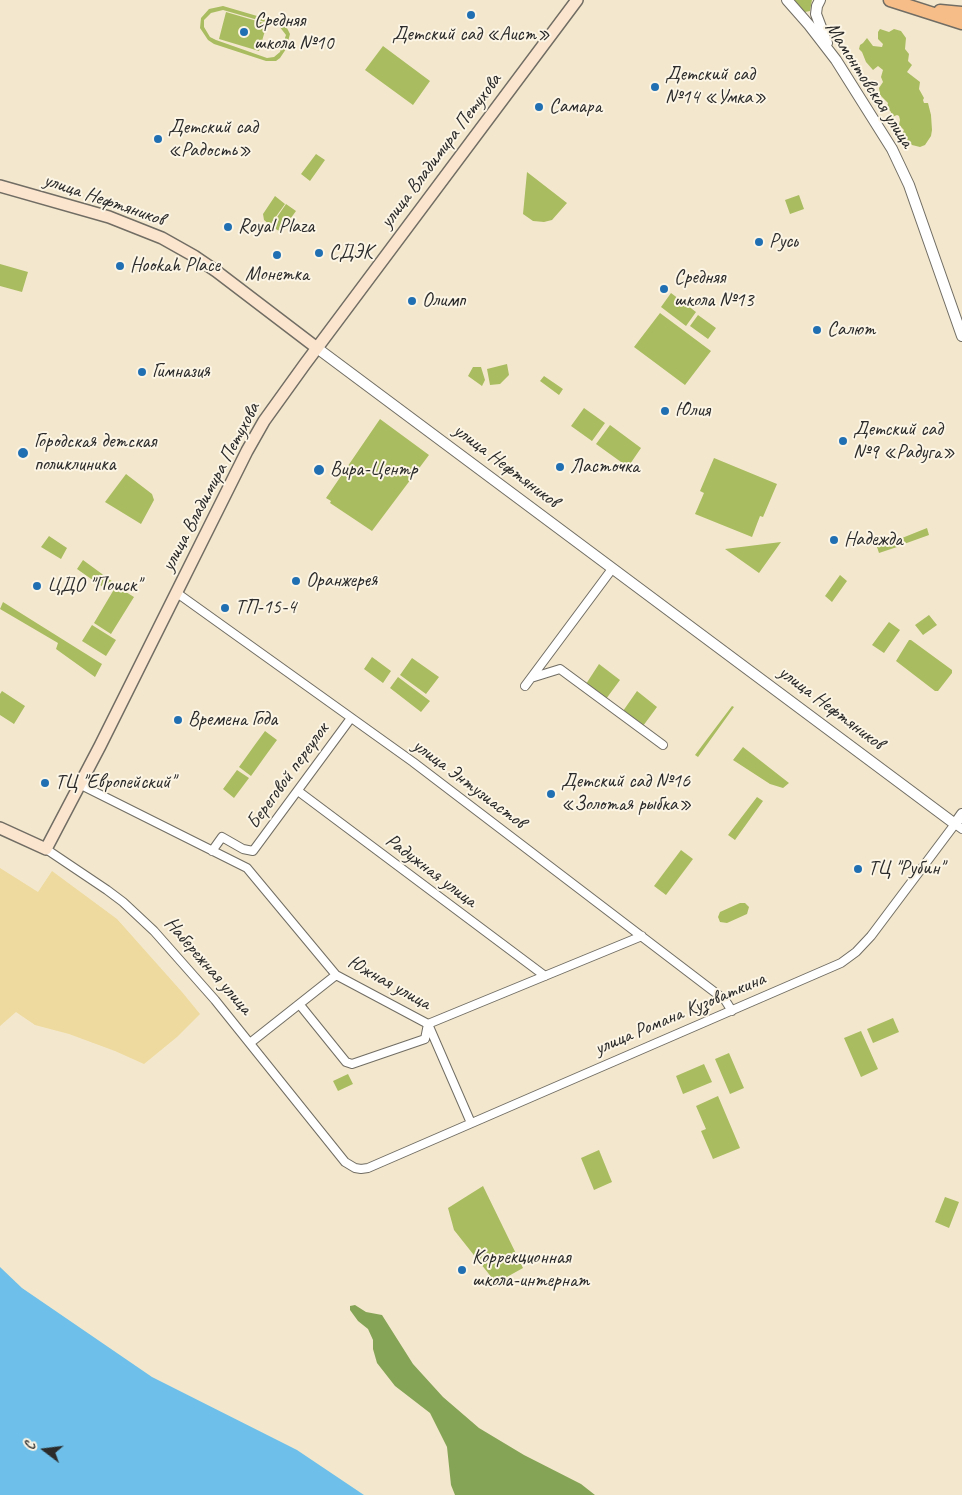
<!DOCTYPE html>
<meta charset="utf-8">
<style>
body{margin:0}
#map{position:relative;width:962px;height:1495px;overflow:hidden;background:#f3e8cd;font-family:Caveat,sans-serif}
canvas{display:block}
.north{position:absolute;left:20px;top:1425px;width:50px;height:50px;-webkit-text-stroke:4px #fcf5e5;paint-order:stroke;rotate:285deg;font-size:14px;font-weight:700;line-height:20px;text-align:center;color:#2b2b2b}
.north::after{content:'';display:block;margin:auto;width:18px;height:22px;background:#2b2b2b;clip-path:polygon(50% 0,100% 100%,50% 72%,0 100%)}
</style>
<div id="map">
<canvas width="962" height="1495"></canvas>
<div class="north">С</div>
</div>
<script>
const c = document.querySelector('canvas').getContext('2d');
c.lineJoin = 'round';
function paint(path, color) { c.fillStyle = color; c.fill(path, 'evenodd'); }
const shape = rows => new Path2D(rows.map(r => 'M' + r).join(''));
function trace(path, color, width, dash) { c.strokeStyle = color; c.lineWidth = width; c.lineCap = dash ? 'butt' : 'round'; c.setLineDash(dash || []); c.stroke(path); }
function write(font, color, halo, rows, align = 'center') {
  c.font = font + ' Caveat,sans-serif'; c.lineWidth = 4; c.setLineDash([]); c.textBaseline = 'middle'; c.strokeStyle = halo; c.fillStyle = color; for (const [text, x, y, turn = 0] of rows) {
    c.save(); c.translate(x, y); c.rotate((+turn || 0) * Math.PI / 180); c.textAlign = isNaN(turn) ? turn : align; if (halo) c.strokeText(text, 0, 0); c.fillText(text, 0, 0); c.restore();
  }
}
paint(shape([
 [794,0,812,0,810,11,805,12],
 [223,6,281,23,287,28,290,34,286,49,280,58,276,61,266,61,214,44,208,40,200,28,201,18,209,9],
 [223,10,279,26,286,35,280,52,274,57,267,58,216,40,210,37,204,27,204,20,211,13],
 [226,12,267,24,259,51,219,39],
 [880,29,889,32,894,29,901,31,906,38,905,49,909,54,908,61,912,65,907,72,920,82,919,89,924,98,923,100,924,103,928,103,931,115,932,130,931,136,925,145,920,147,912,145,902,135,904,130,899,125,900,120,899,116,897,115,892,117,891,112,887,107,888,103,880,95,879,88,883,82,881,77,883,70,878,66,873,70,866,62,862,52,859,49,860,45,863,43,867,38,873,46,882,47,883,44,878,39,878,32],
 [383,46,430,81,413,105,365,70],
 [316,154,325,160,310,181,301,174],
 [527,172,567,203,552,220,544,222,533,221,523,214],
 [799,195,804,209,790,214,785,200],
 [275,196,285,204,270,225,264,220,263,214],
 [286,204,296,211,283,229,279,231,271,226],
 [0,264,28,272,22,292,0,286],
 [671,293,696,312,686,326,661,307],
 [660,313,711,351,685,385,634,347],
 [698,315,716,328,708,339,690,326],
 [507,364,509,375,500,384,490,385,487,369],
 [473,367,481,367,485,380,482,386,468,376],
 [544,376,563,389,559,395,540,381],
 [584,408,605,423,592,441,571,426],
 [380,419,429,455,372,531,330,503,331,501,326,498],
 [610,425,641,448,628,467,596,444],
 [714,458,777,484,763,517,760,516,752,537,695,514,704,493,700,491],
 [126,474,152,494,154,500,141,524,105,502],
 [927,528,929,535,904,544,902,538],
 [49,536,67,548,61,559,41,547],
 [894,541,897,547,879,553,877,547],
 [781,542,759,573,725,549],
 [83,560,113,582,107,590,77,569],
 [840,575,847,581,832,602,825,596],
 [116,586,134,597,111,634,94,623],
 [3,602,102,664,95,677,56,649,58,643,0,609],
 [929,615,937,625,923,635,915,625],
 [889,622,900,630,884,653,872,645],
 [92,625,116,640,106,656,82,641],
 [909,640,911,640,952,670,952,673,938,691,935,691,896,661],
 [372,657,391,671,383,683,364,669],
 [412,658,439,677,426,694,400,675],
 [599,664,620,680,606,699,586,684],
 [398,677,430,701,421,712,390,688],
 [2,691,25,706,14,724,0,715,0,694],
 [637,691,657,707,643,726,623,711],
 [732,706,734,707,698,757,695,755],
 [265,731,277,740,266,755,254,746],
 [254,746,266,755,251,776,239,767],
 [743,747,789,783,783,788,770,784,733,760],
 [237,770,249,778,234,798,223,789],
 [757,797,763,801,735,840,728,835],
 [681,850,693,859,666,895,654,886],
 [740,903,745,903,749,907,747,914,727,923,720,922,718,917,720,912],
 [893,1018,899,1032,873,1043,867,1029],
 [861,1031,878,1069,861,1077,844,1038],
 [729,1053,744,1088,730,1094,715,1059],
 [704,1064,712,1082,683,1094,676,1076],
 [348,1074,353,1084,338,1091,333,1081],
 [718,1096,740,1148,713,1159,701,1131,706,1129,696,1106],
 [599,1150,612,1182,594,1190,581,1158],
 [483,1186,523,1268,496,1283,454,1230,448,1208],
 [945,1197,959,1202,949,1228,935,1222]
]), '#a9bc60');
paint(shape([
 [355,1305,366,1312,382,1315,413,1364,443,1397,479,1428,524,1455,581,1484,595,1495,455,1495,451,1485,447,1447,430,1413,395,1386,377,1363,373,1349,373,1340,368,1329,358,1321,350,1310,350,1306]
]), '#86a456');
paint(shape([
 [0,868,38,892,52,871,117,919,182,992,200,1014,177,1037,144,1064,115,1051,69,1034,35,1025,16,1012,0,1026]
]), '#eeda9e');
paint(shape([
 [0,1267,22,1288,152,1377,297,1450,364,1495,0,1495]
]), '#6ec0ea');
const minor = shape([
 [177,593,413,762,725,1000,732,1011],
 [531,678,560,669,663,745],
 [525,686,612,569],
 [81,785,247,868,336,975,428,1024,642,936],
 [298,791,545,976],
 [46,849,107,890,123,902,154,931,215,1000,345,1162,355,1168,361,1169,368,1168,841,963,856,952,871,936,955,824,962,829],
 [212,851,222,837,243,849,253,851,351,718],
 [300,1005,346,1062,352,1064,425,1039,428,1024],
 [428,1024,471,1123],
 [250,1043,336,975]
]);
const tertiary = shape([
 [787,0,809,25,836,60,892,149,909,185,962,336],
 [820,0,817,6,816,14,827,43],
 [317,348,955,824,962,814]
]);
const secondary = shape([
 [0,186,109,217,162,238,194,256,216,271,317,348],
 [0,828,46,849,100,746,247,451,264,421,305,364,577,0]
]);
const primary = shape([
 [890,0,962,23],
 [940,11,962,13]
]);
trace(minor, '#716d64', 10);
trace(tertiary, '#716d64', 12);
trace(secondary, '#716d64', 14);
trace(primary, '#716d64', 15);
trace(minor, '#fff', 8);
trace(tertiary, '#fff', 10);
trace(secondary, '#fce5cf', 11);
trace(primary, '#f7bd88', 12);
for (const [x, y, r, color] of [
 [471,15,5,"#1f6fb2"],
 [244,32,5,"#1f6fb2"],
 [655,87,5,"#1f6fb2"],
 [539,107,5,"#1f6fb2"],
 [158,139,5,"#1f6fb2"],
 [228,227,5,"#1f6fb2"],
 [759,242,5,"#1f6fb2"],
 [319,253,5,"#1f6fb2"],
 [277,255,5,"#1f6fb2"],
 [120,266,5,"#1f6fb2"],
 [664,289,5,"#1f6fb2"],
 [412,301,5,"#1f6fb2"],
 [817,330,5,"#1f6fb2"],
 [142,372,5,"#1f6fb2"],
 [665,411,5,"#1f6fb2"],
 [843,441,5,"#1f6fb2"],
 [23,453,6,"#1f6fb2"],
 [560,467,5,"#1f6fb2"],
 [319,470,6,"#1f6fb2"],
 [834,540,5,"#1f6fb2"],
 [296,581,5,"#1f6fb2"],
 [37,586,5,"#1f6fb2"],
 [225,608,5,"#1f6fb2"],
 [178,720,5,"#1f6fb2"],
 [45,783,5,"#1f6fb2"],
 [551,794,5,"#1f6fb2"],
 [858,869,5,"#1f6fb2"],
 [462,1270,5,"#1f6fb2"]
]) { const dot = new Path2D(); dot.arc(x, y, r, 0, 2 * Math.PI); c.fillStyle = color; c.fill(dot); trace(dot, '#fcf5e5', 2); }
write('20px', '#2b2b2b', '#fcf5e5', [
 ["Средняя",254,21],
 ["школа №10",254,44],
 ["Детский сад «Аист»",471,35,"center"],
 ["Детский сад",665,75],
 ["№14 «Умка»",665,98],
 ["Самара",549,107],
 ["Детский сад",168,128],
 ["«Радость»",168,151],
 ["Royal Plaza",238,227],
 ["Русь",769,242],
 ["СДЭК",329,253],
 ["Hookah Place",130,266],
 ["Монетка",277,275,"center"],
 ["Средняя",674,278],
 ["школа №13",674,301],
 ["Олимп",422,301],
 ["Салют",827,330],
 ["Гимназия",152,372],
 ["Юлия",675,411],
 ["Детский сад",853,430],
 ["№9 «Радуга»",853,453],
 ["Городская детская",34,442],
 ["поликлиника",34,465],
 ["Ласточка",570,467],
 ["Вира-Центр",330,470],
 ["Надежда",844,540],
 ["Оранжерея",306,581],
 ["ЦДО \"Поиск\"",47,586],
 ["ТП-15-4",235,608],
 ["Времена Года",188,720],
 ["Детский сад №16",561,782],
 ["«Золотая рыбка»",561,805],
 ["ТЦ \"Европейский\"",55,783],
 ["ТЦ \"Рубин\"",868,869],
 ["Коррекционная",472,1258],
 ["школа-интернат",472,1281]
], 'left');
write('20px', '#2b2b2b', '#fcf5e5', [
 ["Мамонтовская улица",869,85,57],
 ["улица Владимира Петухова",441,151,-53],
 ["улица Нефтяников",104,200,19],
 ["улица Нефтяников",506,466,37],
 ["улица Владимира Петухова",211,487,-62],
 ["улица Нефтяников",831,708,37],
 ["Береговой переулок",288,776,-54],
 ["улица Энтузиастов",469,784,37],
 ["Радужная улица",431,871,37],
 ["Набережная улица",208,966,49],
 ["Южная улица",389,983,29],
 ["улица Романа Кузоваткина",680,1014,-23]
]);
</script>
